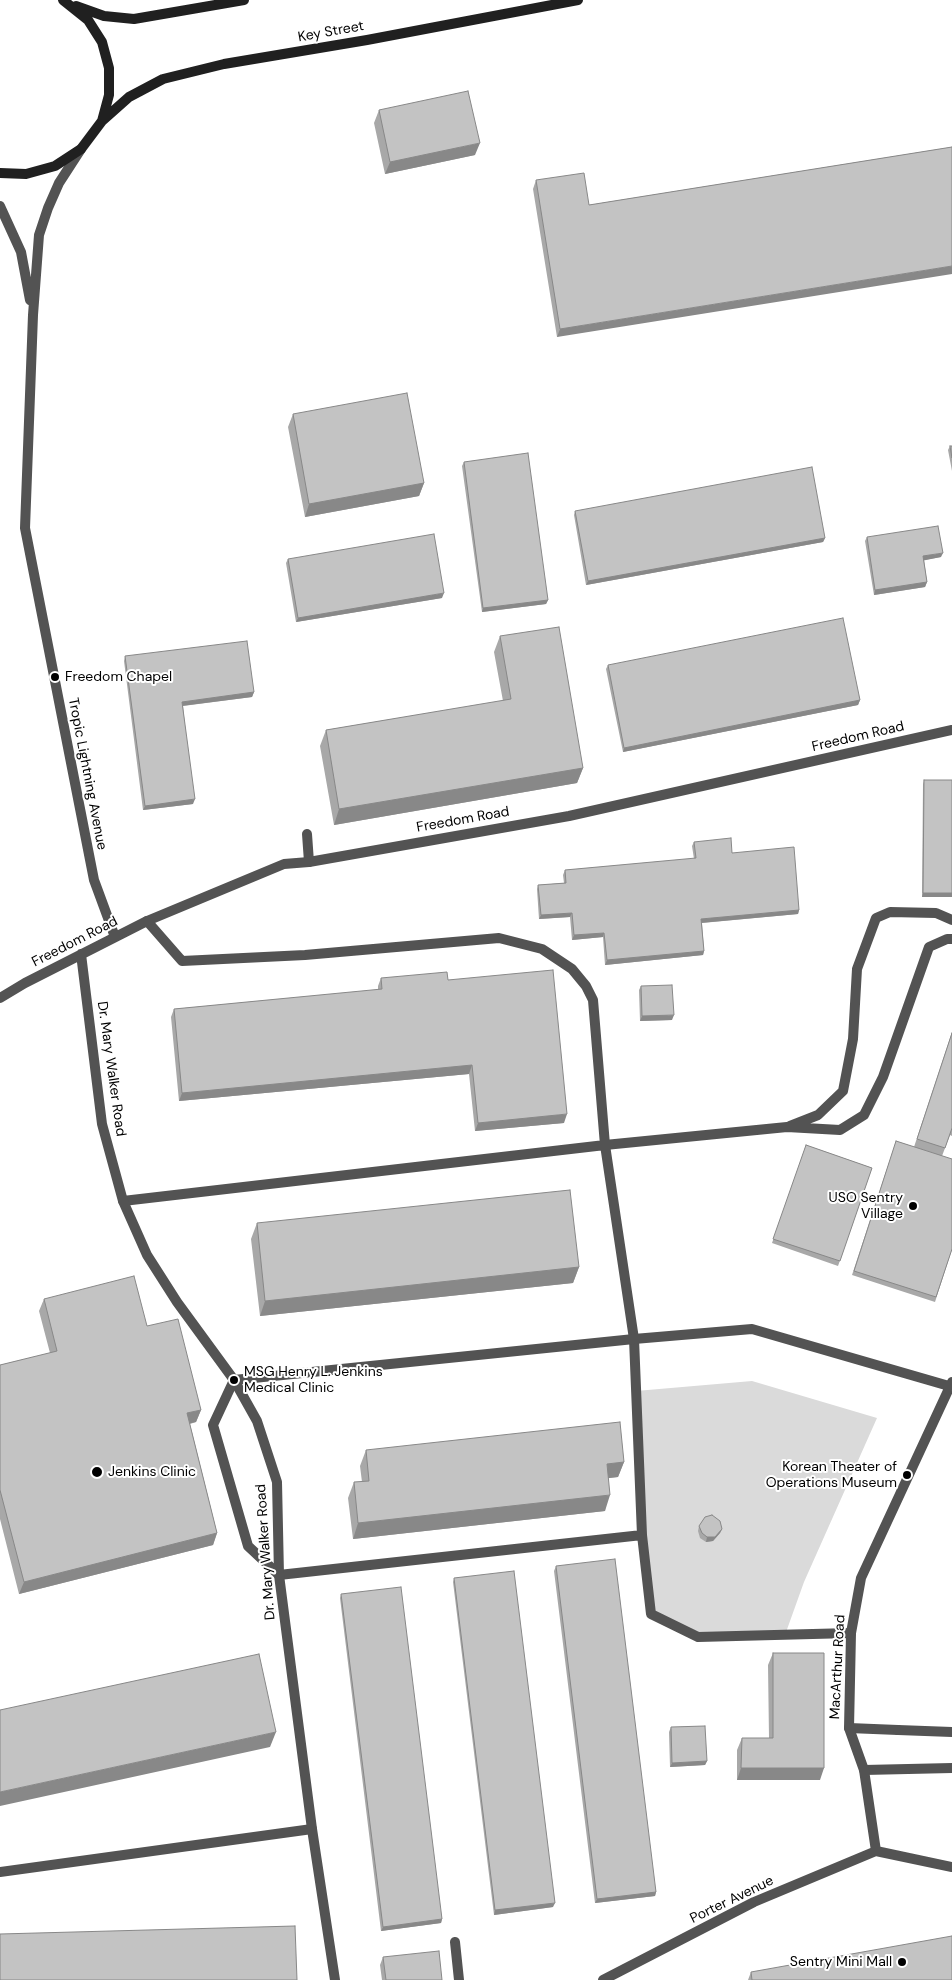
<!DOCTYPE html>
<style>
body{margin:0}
canvas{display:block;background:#fff}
</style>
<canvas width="952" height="1980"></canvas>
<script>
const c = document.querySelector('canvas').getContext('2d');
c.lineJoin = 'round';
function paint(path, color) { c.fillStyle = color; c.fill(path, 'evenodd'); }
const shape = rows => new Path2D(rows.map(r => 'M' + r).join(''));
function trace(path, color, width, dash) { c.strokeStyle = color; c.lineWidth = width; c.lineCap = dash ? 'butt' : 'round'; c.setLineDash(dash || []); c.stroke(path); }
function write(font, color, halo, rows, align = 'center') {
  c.font = font + ' "DM Sans",sans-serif'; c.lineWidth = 4; c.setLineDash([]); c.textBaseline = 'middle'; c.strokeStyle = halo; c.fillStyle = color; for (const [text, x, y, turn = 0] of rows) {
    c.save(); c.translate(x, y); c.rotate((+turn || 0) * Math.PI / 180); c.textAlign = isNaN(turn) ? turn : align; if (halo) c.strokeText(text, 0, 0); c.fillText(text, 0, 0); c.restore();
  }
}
paint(shape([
 [752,1381,877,1418,804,1582,785,1635,698,1637,651,1614,636,1391]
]), '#dadada');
trace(shape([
 [307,834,309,862],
 [147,921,182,961,305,955,499,938,542,949,572,969,586,986,593,1000,605,1145,634,1339,642,1535,651,1614,698,1637,851,1633],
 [790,1126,818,1115,843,1091,853,1039,857,969,876,918,890,912,936,913,952,920],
 [123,1201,605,1145,787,1127,840,1130,864,1115,883,1077,929,947,947,939,952,939],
 [234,1380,213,1425,248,1546,279,1575,642,1535],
 [864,1770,952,1768],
 [0,1872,312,1829],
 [455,1942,459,1980]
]), '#535353', 10);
trace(shape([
 [849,1728,898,1730]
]), '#535353', 10);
trace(shape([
 [81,149,59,183,48,208,39,235,33,315,25,528,94,880,115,937],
 [0,206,21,252,30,300],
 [81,954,102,1124,123,1201,147,1255,177,1302,234,1380,257,1421,277,1482,279,1575,312,1829,335,1980],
 [0,998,25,983,147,921,284,864,309,862,569,816,952,730],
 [234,1380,634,1339,752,1329,949,1386],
 [898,1730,952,1732],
 [876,1851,864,1770,849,1728,851,1633,861,1578,952,1382],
 [876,1851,952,1867],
 [603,1980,754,1902,876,1851]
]), '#535353', 10);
trace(shape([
 [76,6,104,16,134,19,244,0],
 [102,121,129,97,163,79,224,64,367,40,578,0],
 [0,173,26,174,55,166,81,149,102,121,109,95,109,68,102,42,88,20,63,0]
]), '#202020', 10);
paint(shape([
 [379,110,475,155,385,174,374,123],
 [952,147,557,337,533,189,536,180,589,205],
 [293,414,424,483,419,496,305,517,288,427],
 [950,446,952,446,952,471,948,450],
 [464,462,548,600,546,604,482,612,462,466],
 [575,511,825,538,823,542,586,585,574,515],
 [867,537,941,557,924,560,927,582,925,587,874,595,865,541],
 [288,559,442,598,296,622,286,563],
 [500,636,583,768,577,783,334,825,320,746,326,730,503,701,494,652],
 [125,656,254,692,252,697,183,706,193,804,143,810,124,661],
 [608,665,860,700,858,705,623,752,606,669],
 [924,780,952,780,952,897,922,897,923,784],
 [694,842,732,853,799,910,798,914,702,923,704,951,703,955,605,965,603,937,572,940,570,917,539,919,537,889,538,885,564,883,563,875,565,870,694,859,692,846],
 [381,978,448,980,564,1123,475,1131,469,1074,179,1101,171,1017,174,1009,378,990,378,986],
 [641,986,672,1020,640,1021,639,990],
 [952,1032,952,1136,950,1135,942,1156,952,1249,935,1302,852,1275,896,1141,914,1147],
 [806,1145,872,1168,838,1266,772,1243],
 [257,1223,579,1267,573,1283,260,1316,251,1239],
 [44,1299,147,1326,201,1410,196,1422,190,1424,217,1533,213,1545,19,1594,0,1519,0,1365,50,1353,39,1311],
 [366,1450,624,1462,618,1477,608,1478,605,1511,353,1539,348,1498,354,1482,362,1482,360,1466],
 [699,1526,722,1529,720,1533,713,1541,706,1542,700,1538,698,1531],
 [556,1566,656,1892,655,1896,595,1903,554,1571],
 [454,1578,553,1907,494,1915,453,1582],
 [341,1594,442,1919,441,1923,381,1931,340,1598],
 [773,1653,820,1780,737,1780,737,1750,742,1738,769,1738,768,1665],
 [671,1727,707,1761,705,1765,670,1767,669,1732],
 [383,1957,442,1980,382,1980,380,1965],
 [751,1972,952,1980,748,1980]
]), '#a8a8a8');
paint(shape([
 [480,143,475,155,385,174,390,162],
 [952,266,952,274,557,337,560,329],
 [424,483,419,496,305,517,309,504],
 [825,538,823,542,586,585,588,581],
 [943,553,941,557,921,561,923,556],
 [927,582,925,587,874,595,875,590],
 [444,593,442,598,296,622,298,618],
 [548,600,546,604,482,612,483,608],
 [254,692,252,697,181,706,182,702],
 [860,700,858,705,623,752,624,748],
 [583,768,577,783,334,825,339,809],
 [195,799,193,804,143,810,145,806],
 [923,893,952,893,952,897,922,897],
 [799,910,798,914,700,923,701,919],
 [572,913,570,917,539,919,541,915],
 [604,933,603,937,572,940,574,935],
 [704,951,703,955,605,965,607,960],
 [674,1015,672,1020,640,1021,642,1016],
 [472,1065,469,1074,179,1101,182,1093],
 [567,1114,564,1123,475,1131,478,1123],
 [579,1267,573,1283,260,1316,265,1301],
 [201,1410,196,1422,182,1425,187,1413],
 [624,1462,618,1477,601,1479,607,1464],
 [610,1495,605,1511,353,1539,358,1523],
 [722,1529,720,1533,713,1541,706,1542,707,1537],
 [217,1533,213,1545,19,1594,24,1582],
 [276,1732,270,1747,0,1806,0,1792],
 [707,1761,705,1765,670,1767,672,1763],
 [741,1768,824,1768,820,1780,737,1780],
 [656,1892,655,1896,595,1903,597,1899],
 [555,1903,553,1907,494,1915,495,1910],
 [442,1919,441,1923,381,1931,383,1927]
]), '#888');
const building = shape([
 [468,91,480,143,390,162,379,110,468,91],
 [952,147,952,266,560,329,536,180,584,173,589,205,952,147],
 [407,393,424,483,309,504,293,414,407,393],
 [950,446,952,446,952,458,950,446],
 [528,453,548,600,483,608,464,462,528,453],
 [812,467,825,538,588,581,575,511,812,467],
 [938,526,943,553,923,556,927,582,875,590,867,537,938,526],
 [434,534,444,593,298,618,288,559,434,534],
 [843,618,860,700,624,748,608,665,843,618],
 [559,627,583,768,339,809,326,730,511,699,500,636,559,627],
 [247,641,254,692,182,702,195,799,145,806,125,656,247,641],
 [924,780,952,780,952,893,923,893,924,780],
 [731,838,732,853,794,847,799,910,701,919,704,951,607,960,604,933,574,935,572,913,541,915,538,885,566,883,565,870,696,858,694,842,731,838],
 [553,970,567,1114,478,1123,472,1065,182,1093,174,1009,382,989,381,978,447,972,448,980,553,970],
 [672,985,674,1015,642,1016,641,986,672,985],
 [952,1033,952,1128,945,1148,917,1139,952,1033],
 [896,1141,952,1159,952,1249,936,1297,854,1271,896,1141],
 [806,1145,872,1168,840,1261,773,1239,806,1145],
 [570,1190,579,1267,265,1301,257,1223,570,1190],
 [134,1276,147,1326,178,1319,201,1410,187,1413,217,1533,24,1582,0,1490,0,1365,57,1351,44,1299,134,1276],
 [620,1422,624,1462,607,1464,610,1495,358,1523,354,1482,369,1481,366,1450,620,1422],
 [712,1515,720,1521,722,1529,715,1537,707,1537,702,1533,699,1526,705,1517,712,1515],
 [615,1559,656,1892,597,1899,556,1566,615,1559],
 [514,1571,555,1903,495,1910,454,1578,514,1571],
 [401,1587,442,1919,383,1927,341,1594,401,1587],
 [773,1653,824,1653,824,1768,741,1768,742,1738,773,1738,773,1653],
 [259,1654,276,1732,0,1792,0,1710,259,1654],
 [705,1726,707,1761,672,1763,671,1727,705,1726],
 [295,1926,297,1980,0,1980,0,1934,295,1926],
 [952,1936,952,1980,752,1980,751,1972,952,1936],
 [439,1951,442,1980,386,1980,383,1957,439,1951]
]);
paint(building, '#c3c3c3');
trace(building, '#888', 1);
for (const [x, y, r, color] of [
 [55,677,5,"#000"],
 [913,1206,5,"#000"],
 [234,1380,5,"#000"],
 [97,1472,6,"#000"],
 [907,1475,5,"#000"],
 [902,1962,5,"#000"]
]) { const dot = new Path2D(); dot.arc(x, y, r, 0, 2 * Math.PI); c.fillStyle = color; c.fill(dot); trace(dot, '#fff', 2); }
write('14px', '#000', '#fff', [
 ["Key Street",331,32,-10],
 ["Freedom Road",858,737,-13],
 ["Tropic Lightning Avenue",87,774,79],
 ["Freedom Road",463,820,-10],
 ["Freedom Road",75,942,-27],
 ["Dr. Mary Walker Road",111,1069,82],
 ["Dr. Mary Walker Road",266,1552,-94],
 ["MacArthur Road",838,1667,-87],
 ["Porter Avenue",732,1900,-26]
]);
write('14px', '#000', '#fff', [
 ["Freedom Chapel",65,677],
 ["USO Sentry",903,1198,"right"],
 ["Village",903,1214,"right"],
 ["MSG Henry L. Jenkins",244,1372],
 ["Medical Clinic",244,1388],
 ["Korean Theater of",897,1467,"right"],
 ["Operations Museum",897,1483,"right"],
 ["Jenkins Clinic",108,1472],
 ["Sentry Mini Mall",892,1962,"right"]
], 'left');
</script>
